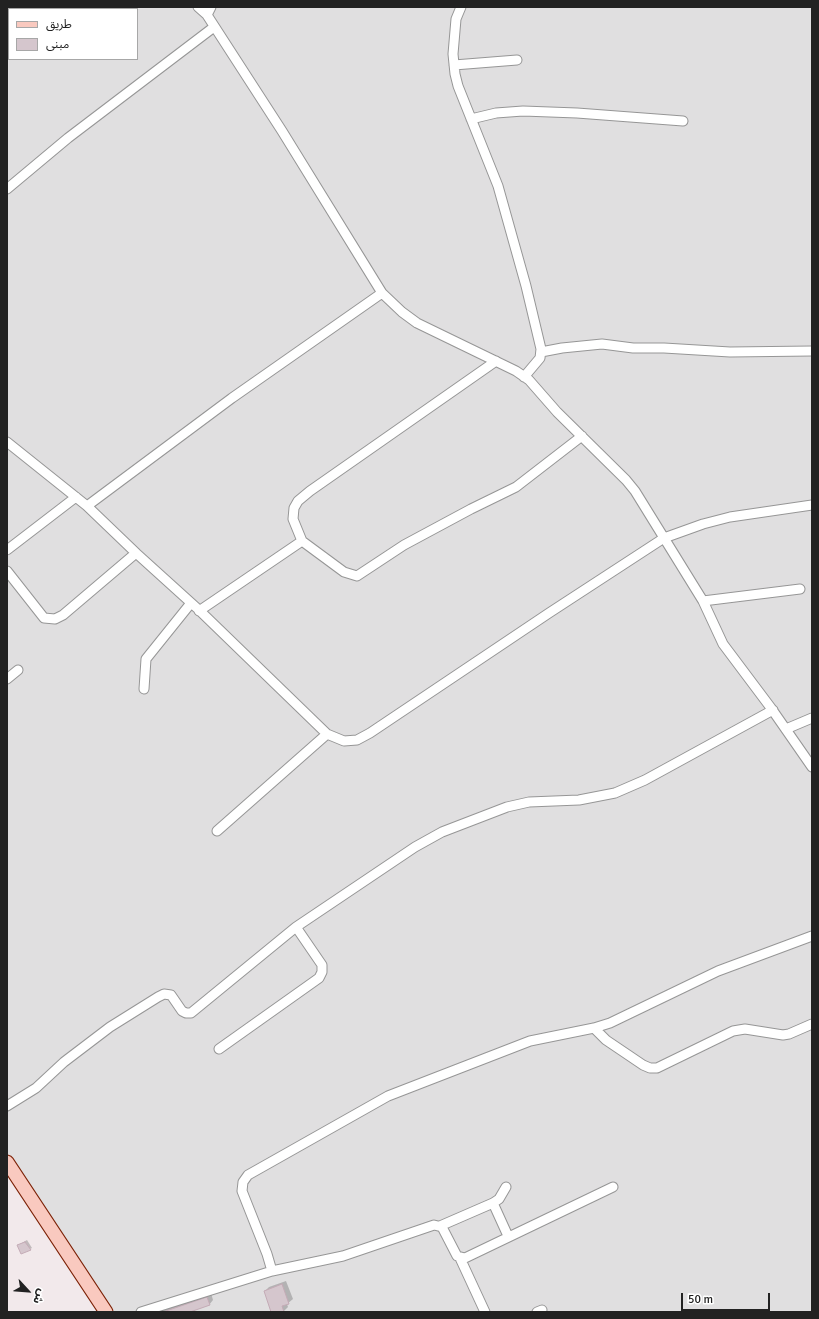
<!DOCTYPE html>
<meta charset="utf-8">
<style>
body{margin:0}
#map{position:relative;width:819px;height:1319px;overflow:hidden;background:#f2e9eb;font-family:Signika,"Noto Sans Arabic",sans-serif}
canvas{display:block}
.frame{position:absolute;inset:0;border:8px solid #222;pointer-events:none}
.legend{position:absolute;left:8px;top:8px;width:130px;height:52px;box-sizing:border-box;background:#fff;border:1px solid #a7a7a7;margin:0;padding:5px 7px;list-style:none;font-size:12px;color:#222}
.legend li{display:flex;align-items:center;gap:8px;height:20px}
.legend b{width:20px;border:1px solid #a7a7a7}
.north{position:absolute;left:8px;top:1271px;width:40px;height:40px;-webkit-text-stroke:3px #fff;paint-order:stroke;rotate:116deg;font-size:11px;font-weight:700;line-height:16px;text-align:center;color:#222}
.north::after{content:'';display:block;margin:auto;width:14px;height:18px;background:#222;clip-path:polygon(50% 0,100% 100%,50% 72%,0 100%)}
.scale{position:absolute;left:681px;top:1293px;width:89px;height:18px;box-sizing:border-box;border:2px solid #222;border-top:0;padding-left:5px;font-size:12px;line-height:14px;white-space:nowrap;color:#222;-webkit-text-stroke:3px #fff;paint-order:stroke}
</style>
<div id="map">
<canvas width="819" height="1319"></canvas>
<div class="frame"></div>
<ul class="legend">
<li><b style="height:5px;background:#f9c9bf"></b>طريق</li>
<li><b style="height:11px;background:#d5c6cd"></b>مبنى</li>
</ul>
<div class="north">ش</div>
<div class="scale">50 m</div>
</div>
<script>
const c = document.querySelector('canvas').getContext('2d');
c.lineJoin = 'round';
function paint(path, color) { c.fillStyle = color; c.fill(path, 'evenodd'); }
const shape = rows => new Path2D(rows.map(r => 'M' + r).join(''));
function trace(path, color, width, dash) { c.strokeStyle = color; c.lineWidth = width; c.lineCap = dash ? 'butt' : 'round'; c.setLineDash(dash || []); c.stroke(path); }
paint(shape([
 [7,7,812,7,812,1312,110,1312,7,1156],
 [9,9,137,9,137,59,9,59]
]), '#e0dfe0');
paint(shape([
 [27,1240,32,1248,30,1249,18,1245],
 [286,1281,293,1299,287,1304,288,1307,284,1311,272,1312,265,1291,269,1287],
 [211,1293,213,1300,209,1305,187,1312,156,1312]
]), '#0003');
const building = shape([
 [25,1242,31,1250,21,1254,17,1245,25,1242],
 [282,1284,289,1304,282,1306,284,1312,271,1312,264,1291,282,1284],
 [207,1297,210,1305,190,1312,163,1312,207,1297]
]);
paint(building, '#d5c6cd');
trace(building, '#c4abb6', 1);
const minor = shape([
 [198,7,207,15],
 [211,7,207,15,282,131,382,293,402,312,417,323,516,371,529,380,557,412,626,480,635,491,703,601,723,644,771,708,812,767],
 [461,7,456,19,453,54,455,74,458,86,498,186,526,286,541,349,540,358,524,377],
 [454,65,517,60],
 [471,119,496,113,523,111,577,113,683,121],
 [7,189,68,138,214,27],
 [541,352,562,348,602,344,633,348,664,348,730,352,812,351],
 [7,442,87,506,136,553,199,610,327,734,344,741,357,740,370,733,549,613,664,538,703,524,730,517,812,505],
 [87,506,232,398,382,293],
 [302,541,344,572,357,576,404,545,471,509,516,487,582,436],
 [7,550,76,497],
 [7,571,44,618,55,619,63,615,136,553],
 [703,601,800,589],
 [199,611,302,541,293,519,294,508,298,501,310,491,496,361],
 [7,679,18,670],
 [144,689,146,659,191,603],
 [786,729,812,718],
 [217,831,327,734],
 [594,1028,606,1040,643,1065,650,1068,657,1068,733,1031,745,1029,783,1035,789,1034,812,1024],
 [219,1049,319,978,322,972,322,965,296,927],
 [7,1106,36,1088,64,1062,110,1027,158,997,164,994,171,995,182,1011,186,1013,191,1013,296,927,415,847,442,832,507,807,529,802,579,800,615,793,645,780,773,710],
 [493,1203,508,1236],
 [440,1226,493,1203,499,1199,506,1187],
 [460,1258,485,1312],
 [272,1271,267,1254,242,1191,243,1182,248,1175,388,1096,530,1041,594,1028,610,1023,718,971,812,936],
 [141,1312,272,1271,343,1256,434,1225,442,1227,457,1256,465,1258,613,1187],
 [537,1312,542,1310]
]);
const secondary = shape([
 [7,1162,106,1312]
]);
trace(minor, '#969696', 11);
trace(secondary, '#7c2106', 15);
trace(minor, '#fff', 9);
trace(secondary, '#f9c9bf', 13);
</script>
